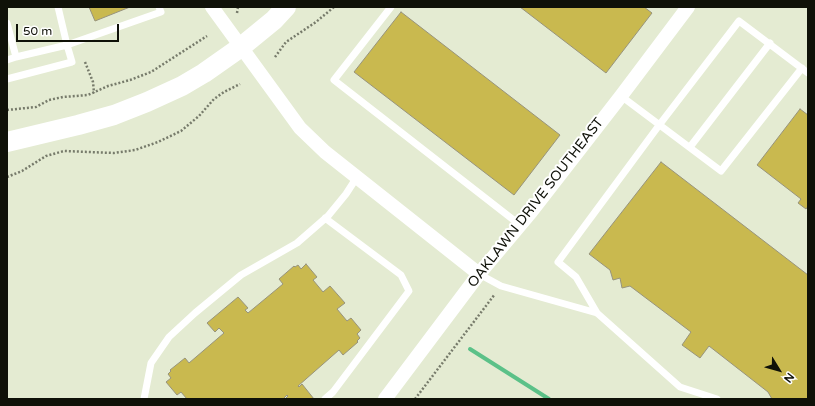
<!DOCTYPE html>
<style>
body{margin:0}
#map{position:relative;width:815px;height:406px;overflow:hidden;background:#e4ebd2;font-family:"Varela Round",sans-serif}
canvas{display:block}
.frame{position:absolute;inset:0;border:8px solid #0f1108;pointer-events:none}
.north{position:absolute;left:759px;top:350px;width:40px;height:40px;-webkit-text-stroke:3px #fff;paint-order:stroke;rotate:127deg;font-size:11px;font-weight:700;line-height:16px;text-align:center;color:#0f1108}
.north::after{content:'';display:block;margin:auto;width:14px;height:18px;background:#0f1108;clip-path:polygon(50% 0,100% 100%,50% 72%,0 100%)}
.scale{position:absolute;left:16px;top:24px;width:103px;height:18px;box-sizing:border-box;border:2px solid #0f1108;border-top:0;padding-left:5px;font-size:12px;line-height:14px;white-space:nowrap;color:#0f1108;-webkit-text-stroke:3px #fff;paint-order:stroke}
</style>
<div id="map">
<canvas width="815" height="406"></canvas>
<div class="frame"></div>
<div class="north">N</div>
<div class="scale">50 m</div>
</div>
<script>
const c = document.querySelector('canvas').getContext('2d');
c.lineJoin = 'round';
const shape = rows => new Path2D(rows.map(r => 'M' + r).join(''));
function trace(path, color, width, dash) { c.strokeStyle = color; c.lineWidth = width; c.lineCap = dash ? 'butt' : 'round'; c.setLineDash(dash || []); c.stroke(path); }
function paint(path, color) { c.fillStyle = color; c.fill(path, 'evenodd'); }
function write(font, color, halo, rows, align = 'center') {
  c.font = font + ' "Varela Round",sans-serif'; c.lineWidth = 4; c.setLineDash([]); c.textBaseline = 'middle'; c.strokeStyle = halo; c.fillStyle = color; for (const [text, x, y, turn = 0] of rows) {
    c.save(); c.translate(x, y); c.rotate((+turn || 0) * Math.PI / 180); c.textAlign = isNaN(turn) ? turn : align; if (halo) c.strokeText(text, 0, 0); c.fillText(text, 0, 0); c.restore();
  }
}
trace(shape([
 [470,349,549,399]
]), '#5bc188', 4);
const building = shape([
 [89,7,130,7,95,21,89,7],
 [520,7,644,7,652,13,606,73,520,7],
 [401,12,560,135,514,195,354,72,401,12],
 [800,109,808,115,808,206,806,209,798,203,801,199,757,165,800,109],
 [661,162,808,275,808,399,772,399,768,392,709,346,700,358,682,345,691,332,630,286,622,288,620,278,613,280,610,270,589,254,661,162],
 [306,264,317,277,313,280,323,292,330,286,345,303,337,309,347,321,351,318,361,330,357,334,360,338,357,341,358,342,343,355,339,350,298,386,299,387,302,384,314,399,286,399,286,398,288,396,287,395,283,399,187,399,181,392,177,395,166,382,171,378,168,374,171,371,170,370,185,358,189,363,224,333,219,328,215,332,207,323,238,297,248,308,245,310,248,313,283,284,279,279,294,266,295,267,298,265,301,269,306,264]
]);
paint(building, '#c9b94f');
trace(building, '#97937c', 1);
trace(shape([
 [237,13,238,7],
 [275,57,286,42,316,22,334,7],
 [85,62,93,82,94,93],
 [7,110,36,107,49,100,63,97,88,95,108,86,130,80,151,72,207,36],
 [7,177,22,171,46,156,64,151,114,153,135,150,158,142,181,131,199,116,214,99,224,92,240,84],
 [415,399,495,294]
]), '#777b6b', 2.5, [2, 2]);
trace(shape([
 [58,7,67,45,161,12,159,7],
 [391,7,334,80,520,225],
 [7,23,16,57,67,45,72,62,7,79],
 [7,60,16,57],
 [621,96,721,171,802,68],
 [690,147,770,43],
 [325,218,401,275,409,291,333,392,325,399],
 [479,274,501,286,597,313,680,387,717,399],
 [597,313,576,277,558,262,660,124,739,21,808,73],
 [144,399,151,363,169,337,195,313,241,275,297,243,328,216,346,194,357,177]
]), '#fff', 7);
trace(shape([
 [212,7,300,128,325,152,479,274],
 [385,399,479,274,531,212,621,96,688,7]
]), '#fff', 14);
trace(shape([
 [7,142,78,125,114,115,147,102,182,86,204,73,241,47,274,20,286,7]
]), '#fff', 20);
write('14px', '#0f1108', '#fff', [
 ["OAKLAWN DRIVE SOUTHEAST",536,203,-52]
]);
</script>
